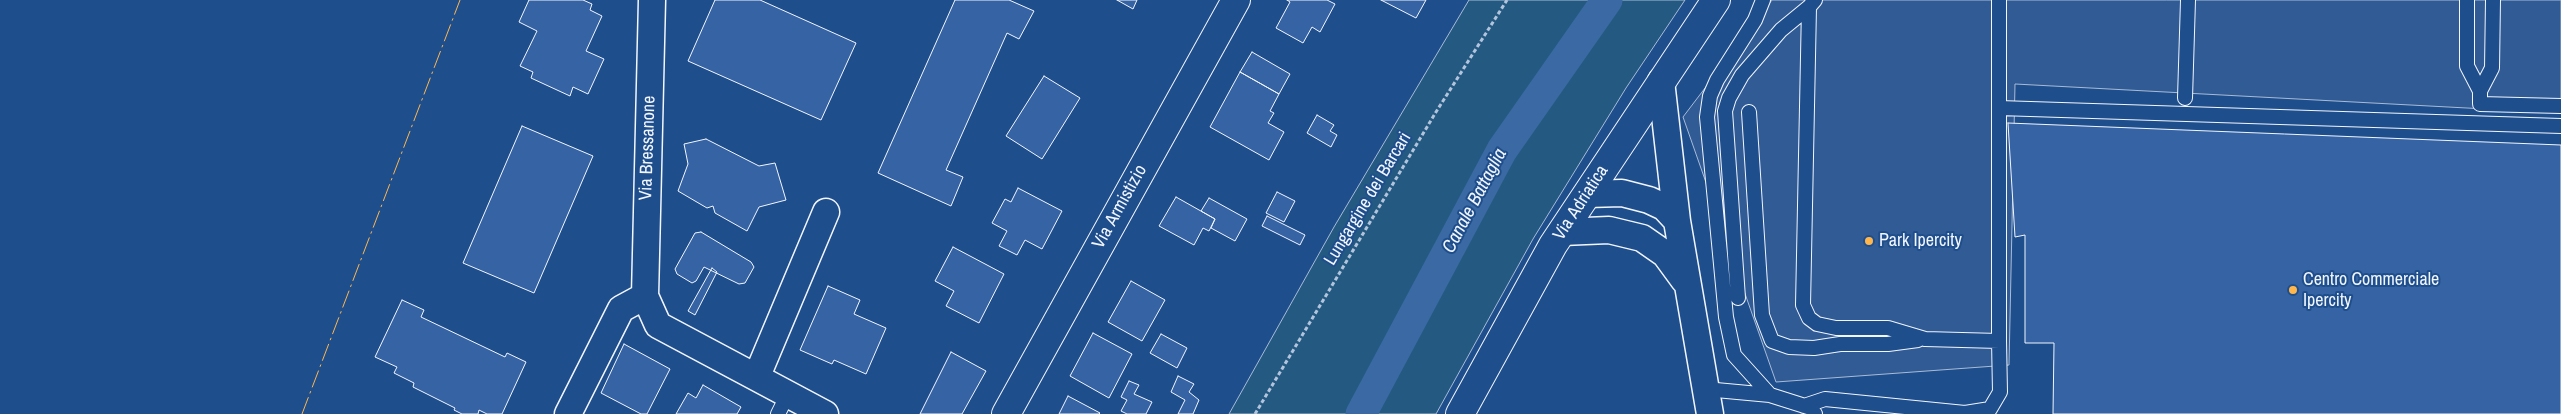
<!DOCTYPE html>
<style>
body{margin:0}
canvas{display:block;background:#1f4e8c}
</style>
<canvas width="2561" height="414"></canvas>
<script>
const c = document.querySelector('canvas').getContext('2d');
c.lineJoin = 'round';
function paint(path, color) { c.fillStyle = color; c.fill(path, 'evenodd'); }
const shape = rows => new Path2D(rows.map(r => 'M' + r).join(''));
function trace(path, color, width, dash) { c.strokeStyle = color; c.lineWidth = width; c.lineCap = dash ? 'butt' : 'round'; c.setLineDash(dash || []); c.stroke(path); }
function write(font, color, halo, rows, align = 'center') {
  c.font = font + ' "Archivo Narrow",sans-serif'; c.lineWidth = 4; c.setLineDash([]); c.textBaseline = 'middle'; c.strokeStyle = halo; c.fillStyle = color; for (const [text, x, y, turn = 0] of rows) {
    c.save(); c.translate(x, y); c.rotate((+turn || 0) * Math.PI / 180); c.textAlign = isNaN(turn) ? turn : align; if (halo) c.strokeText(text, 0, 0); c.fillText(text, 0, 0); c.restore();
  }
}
const green = shape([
 [1469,0,1685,0,1626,88,1533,239,1436,414,1229,414,1334,227,1469,0]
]);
paint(green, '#245a82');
trace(green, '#a8bbd7', 1);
const parking = shape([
 [1772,0,2561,0,2561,113,2015,84,2009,365,1776,382,1683,117,1772,0]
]);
paint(parking, '#305b95');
trace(parking, '#a8bbd7', 1);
trace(shape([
 [1361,414,1502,150,1607,0]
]), '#3b69a3', 31);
const building = shape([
 [529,0,583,0,592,4,590,10,602,16,586,51,604,59,588,94,573,87,570,96,531,78,533,72,520,66,537,31,519,22,529,0],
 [715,0,760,0,856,43,821,120,688,61,715,0],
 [955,0,1009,0,1034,11,1019,39,1007,33,946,170,963,177,951,206,878,173,955,0],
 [1117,0,1137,0,1133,9,1117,0],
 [1287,0,1327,0,1335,4,1320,32,1312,27,1303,43,1276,28,1290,2,1287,0],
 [1381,0,1426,0,1416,18,1381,0],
 [1252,52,1290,74,1279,94,1240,72,1252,52],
 [1240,72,1279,94,1270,111,1274,113,1268,123,1284,132,1269,160,1210,127,1240,72],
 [1044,76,1080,98,1042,159,1006,136,1044,76],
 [1317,115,1334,125,1330,131,1337,135,1331,147,1307,133,1317,115],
 [2008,123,2561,145,2561,414,2053,414,2054,343,2025,343,2025,235,2015,237,2008,123],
 [522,126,593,156,534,293,463,263,522,126],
 [706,139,759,166,775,163,786,200,759,207,747,231,715,213,713,206,707,208,678,191,688,164,684,144,706,139],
 [1018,188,1062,211,1042,249,1025,240,1017,255,999,246,1007,231,992,223,1005,199,1011,202,1018,188],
 [1277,192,1295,201,1284,222,1266,213,1277,192],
 [1176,197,1215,219,1209,231,1203,228,1194,245,1159,226,1176,197],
 [1209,198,1247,219,1235,241,1211,228,1215,219,1201,211,1209,198],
 [1267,216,1305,235,1300,245,1262,226,1267,216],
 [701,232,751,262,754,267,745,283,739,284,704,267,696,281,692,283,677,274,675,269,695,233,701,232],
 [953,247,1004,274,979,323,946,306,954,291,935,281,953,247],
 [712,268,717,272,695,315,688,311,712,268],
 [1131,281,1165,300,1142,341,1108,322,1131,281],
 [828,286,860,300,854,314,886,328,866,374,834,360,832,364,800,350,828,286],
 [402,300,424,310,421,317,505,357,507,353,526,362,502,414,487,414,479,410,478,414,462,414,454,410,455,408,413,387,414,383,394,373,397,367,375,357,402,300],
 [1093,333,1132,354,1109,398,1070,376,1093,333],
 [1161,334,1187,348,1177,368,1150,353,1161,334],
 [624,344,670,369,647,414,641,414,601,393,624,344],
 [951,352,986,371,962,414,920,414,951,352],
 [1178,376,1194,384,1189,392,1199,400,1193,414,1178,414,1185,400,1171,392,1178,376],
 [1129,381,1139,385,1134,394,1152,402,1146,414,1127,414,1121,411,1127,400,1121,397,1129,381],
 [703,385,741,407,737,414,676,414,688,393,696,398,703,385],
 [1068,396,1100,413,1099,414,1059,414,1068,396]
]);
paint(building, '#3563a3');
trace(building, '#f2f6ff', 1);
const service = shape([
 [1763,0,1755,20,1717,80,1710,96,1707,117,1726,317,1734,355,1770,395],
 [1815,0,1809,7,1803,305,1809,318,1817,324,1836,328,1888,328,1925,339,1999,341,1999,108,2561,126],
 [1999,0,1999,108],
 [2467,0,2467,66,2480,91],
 [2493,0,2492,68,2480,91,2480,104,2561,106],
 [2185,98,2188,0],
 [1749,112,1762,315,1772,341,1789,347,1814,348,1840,344,1888,344,1918,340],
 [1738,298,1725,111,1729,98,1742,75,1781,30,1809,7],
 [1705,389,1770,395,1811,408,1815,414],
 [1804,406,1825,399,1965,413,1990,409,2000,392,1999,341],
 [778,414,788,394]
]);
const minor = shape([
 [652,0,645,296,658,325,825,414],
 [1661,81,1677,221,1710,414],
 [1587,194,1622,193,1649,200,1664,207,1677,221],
 [1562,232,1609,230,1642,238,1665,254,1684,280],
 [757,376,826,212],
 [568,414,621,309,645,296]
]);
const tertiary = shape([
 [1006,414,1236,0]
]);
const secondary = shape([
 [1460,414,1553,245,1716,0]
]);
trace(service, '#f2f6ff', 16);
trace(minor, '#f2f6ff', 29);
trace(tertiary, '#f2f6ff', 30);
trace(secondary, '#f2f6ff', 30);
trace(shape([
 [1255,414,1436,112,1507,0]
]), '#b3c4dc', 3, [4, 2.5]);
trace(service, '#1f4e8c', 14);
trace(minor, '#1f4e8c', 26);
trace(tertiary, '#1f4e8c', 28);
trace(secondary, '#1f4e8c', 28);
trace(shape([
 [302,414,460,0]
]), '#ffb74d', 1, [18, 4, 2.5, 4]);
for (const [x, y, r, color] of [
 [1869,241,5,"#ffb74d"],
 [2293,290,5,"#ffb74d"]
]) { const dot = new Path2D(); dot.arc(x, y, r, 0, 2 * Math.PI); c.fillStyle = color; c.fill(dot); trace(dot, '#1f4e8c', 2); }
write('18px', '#f2f6ff', '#1f4e8c', [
 ["Via Bressanone",648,148,-88],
 ["Lungargine dei Barcari",1368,199,-59],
 ["Via Adriatica",1581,203,-57],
 ["Via Armistizio",1120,207,-61]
]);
write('18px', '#f2f6ff', '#1f4e8c', [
 ["Park Ipercity",1879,241],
 ["Centro Commerciale",2303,280],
 ["Ipercity",2303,301]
], 'left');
write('italic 19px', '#f2f6ff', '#1f4e8c', [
 ["Canale Battaglia",1475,201,-62]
]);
</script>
